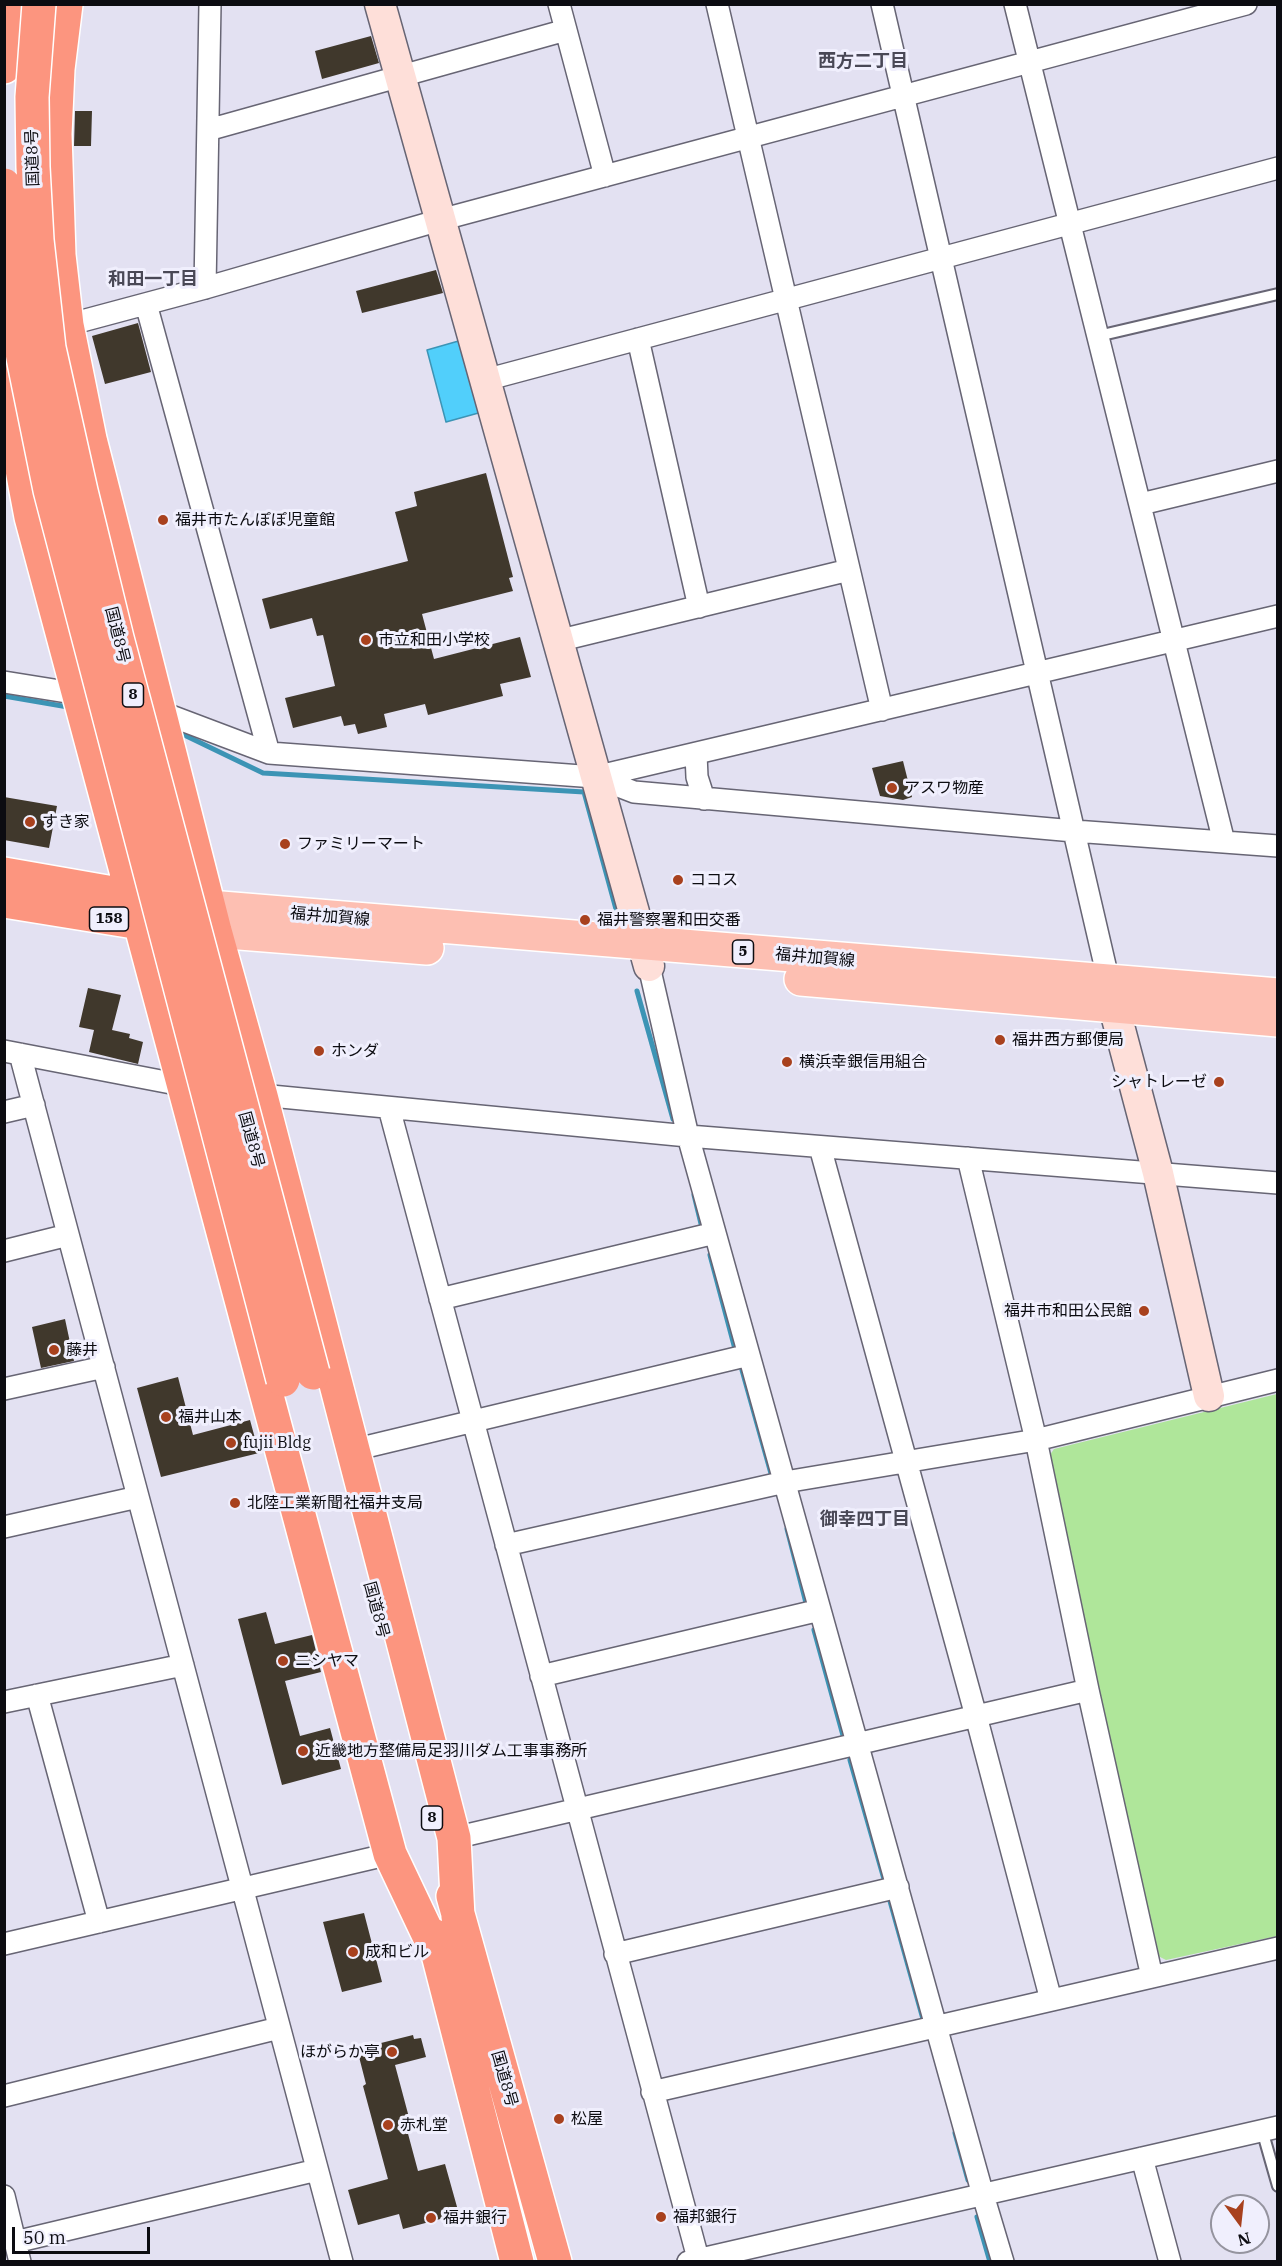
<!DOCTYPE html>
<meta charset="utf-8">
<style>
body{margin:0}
#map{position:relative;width:1282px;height:2266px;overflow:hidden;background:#e3e1f2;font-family:"IBM Plex Serif",serif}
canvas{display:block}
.frame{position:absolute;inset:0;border:6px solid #0c0c11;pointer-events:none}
.north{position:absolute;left:1210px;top:2194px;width:60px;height:60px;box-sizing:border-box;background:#f0effd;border:2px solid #95949f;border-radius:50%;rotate:165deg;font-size:16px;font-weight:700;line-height:24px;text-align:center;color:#0c0c11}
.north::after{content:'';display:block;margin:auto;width:21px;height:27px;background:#a8411e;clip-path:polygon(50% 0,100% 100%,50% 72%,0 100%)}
.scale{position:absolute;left:12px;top:2227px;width:138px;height:27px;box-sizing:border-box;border:3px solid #0c0c11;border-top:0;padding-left:8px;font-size:18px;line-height:21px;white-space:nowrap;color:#0c0c11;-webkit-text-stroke:4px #f0effd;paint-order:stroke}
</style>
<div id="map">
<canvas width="1282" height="2266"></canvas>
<div class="frame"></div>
<div class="north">N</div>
<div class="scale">50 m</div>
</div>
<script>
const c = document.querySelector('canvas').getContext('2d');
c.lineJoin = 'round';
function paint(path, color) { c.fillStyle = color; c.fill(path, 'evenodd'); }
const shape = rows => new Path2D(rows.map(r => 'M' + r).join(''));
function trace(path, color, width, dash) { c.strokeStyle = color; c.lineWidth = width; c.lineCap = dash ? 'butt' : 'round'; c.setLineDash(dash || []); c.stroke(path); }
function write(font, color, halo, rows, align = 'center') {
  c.font = font + ' "IBM Plex Serif","Noto Sans JP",serif'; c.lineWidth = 6; c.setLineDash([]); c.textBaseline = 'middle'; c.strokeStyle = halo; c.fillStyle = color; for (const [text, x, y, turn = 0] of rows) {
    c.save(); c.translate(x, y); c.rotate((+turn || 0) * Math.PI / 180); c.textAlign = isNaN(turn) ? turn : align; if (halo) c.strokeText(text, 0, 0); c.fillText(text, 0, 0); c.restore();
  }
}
paint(shape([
 [1277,1394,1277,1936,1166,1960,1156,1955,1047,1459,1054,1449]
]), '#afe69a');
const water = shape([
 [462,340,482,412,446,422,427,350,462,340]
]);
paint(water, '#51cffb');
trace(water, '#3c94b5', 1.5);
trace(shape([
 [4,696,68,707],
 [178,732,263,773,584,792,619,920],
 [637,991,673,1119],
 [694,1195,702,1228],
 [710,1255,735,1349],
 [742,1370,772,1477],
 [787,1529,807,1607],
 [814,1630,844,1739],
 [850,1760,884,1879],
 [890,1901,923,2019],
 [955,2133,968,2180],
 [977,2217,990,2262]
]), '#3c94b5', 5);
paint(shape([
 [371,36,379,63,322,79,315,51],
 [75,111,92,111,91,146,74,146],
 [436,270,443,293,362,313,356,291],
 [138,323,151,372,105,384,92,336],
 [486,473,513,577,509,578,513,591,422,614,434,659,520,637,531,677,500,684,503,696,428,715,425,704,384,714,387,727,358,734,355,724,344,726,341,716,293,728,285,698,335,686,323,635,317,636,312,618,270,629,262,599,408,561,395,512,417,506,414,492],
 [903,761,912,797,903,800,880,796,872,768],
 [4,797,57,806,49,848,4,840],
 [88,988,121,995,112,1030,130,1034,129,1038,143,1042,138,1064,89,1052,94,1030,79,1027],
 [65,1319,74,1361,41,1368,32,1327],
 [178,1377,193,1435,250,1420,259,1453,161,1477,137,1388],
 [266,1612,275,1644,312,1635,321,1672,285,1681,300,1736,330,1728,341,1769,282,1785,238,1619],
 [364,1913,382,1982,342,1992,323,1922],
 [413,2035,414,2039,421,2038,426,2057,395,2065,411,2125,407,2130,418,2171,445,2164,459,2214,403,2229,399,2214,358,2225,348,2190,388,2179,363,2086,366,2084,357,2049]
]), '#40382c');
const lane = shape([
 [1098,336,1278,294],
 [1262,2130,1278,2186]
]);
const street = shape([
 [559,4,605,176],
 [717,4,882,710],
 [882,4,1111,991],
 [1015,4,1224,842],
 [208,130,566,30],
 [205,288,210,4],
 [146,304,269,753],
 [67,325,205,288,440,220,1246,4],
 [638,339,699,607],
 [485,380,1278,168],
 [1141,504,1278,471],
 [557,641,849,570],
 [4,682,79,694],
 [161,718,171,716,269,753,595,777,634,792,1074,831,1278,846],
 [696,754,697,777,704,799],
 [595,777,1278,616],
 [649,966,688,1136,983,2195,1003,2262],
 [4,1051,192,1087],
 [20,1054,342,2262],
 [250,1094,688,1136,1278,1183],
 [389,1108,699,2262],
 [4,1112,34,1105],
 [820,1147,976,1716,1051,2000],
 [968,1158,1036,1440,1088,1690,1152,1977],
 [4,1251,68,1235],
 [440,1299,715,1233],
 [4,1389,104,1367],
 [353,1450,749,1355],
 [4,1527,138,1497],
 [506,1545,785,1482,1036,1440,1278,1380],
 [541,1676,820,1610],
 [37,1695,99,1922],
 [4,1702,183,1665],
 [454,1838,1088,1690],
 [4,1944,390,1854],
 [615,1954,898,1887],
 [652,2092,1278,1948],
 [4,2096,279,2028],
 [1142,2158,1170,2262],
 [4,2196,20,2262],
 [15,2242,317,2170],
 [688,2262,1278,2127]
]);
const secondary = shape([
 [380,4,649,966],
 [1114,1007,1158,1173,1209,1396]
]);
const primary = shape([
 [209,907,1278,995],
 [215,931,427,948],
 [801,979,1278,1020]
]);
const highway = shape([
 [66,4,58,69,55,134,59,255,67,325,90,439,215,931,261,1096,454,1838,458,1917],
 [4,67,10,4],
 [4,374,31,517,390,1854,438,1955],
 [4,874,153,900],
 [4,901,159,926],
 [453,1896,555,2262],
 [433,1935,517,2262]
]);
trace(lane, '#676574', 14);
trace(street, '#676574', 24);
trace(secondary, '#676574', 33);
trace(primary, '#fff', 36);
trace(highway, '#fff', 36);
trace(lane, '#fff', 10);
trace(street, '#fff', 21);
trace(secondary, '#fedfd9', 30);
trace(primary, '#fdbfb2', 33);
trace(highway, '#fc957f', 33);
const highwayBridge = shape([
 [39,4,32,97,33,167,37,240,49,348,81,491,117,638,313,1373],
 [4,185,8,244,18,333,50,490,283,1380]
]);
trace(highwayBridge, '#fff', 36, []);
trace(highwayBridge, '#fc957f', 33);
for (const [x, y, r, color] of [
 [163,520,6,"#a8411e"],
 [366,640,6,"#a8411e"],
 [892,788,6,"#a8411e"],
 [30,822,6,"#a8411e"],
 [285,844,6,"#a8411e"],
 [678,880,6,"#a8411e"],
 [585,920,6,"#a8411e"],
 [1000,1040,6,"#a8411e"],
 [319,1051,6,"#a8411e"],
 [787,1062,6,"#a8411e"],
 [1219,1082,6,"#a8411e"],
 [1144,1311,6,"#a8411e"],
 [54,1350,6,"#a8411e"],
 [166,1417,6,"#a8411e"],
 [231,1443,6,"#a8411e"],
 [235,1503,6,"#a8411e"],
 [283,1661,6,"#a8411e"],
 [303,1751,6,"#a8411e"],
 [353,1952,6,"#a8411e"],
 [392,2052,6,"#a8411e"],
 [559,2119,6,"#a8411e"],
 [388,2125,6,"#a8411e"],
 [661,2217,6,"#a8411e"],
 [431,2218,6,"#a8411e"]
]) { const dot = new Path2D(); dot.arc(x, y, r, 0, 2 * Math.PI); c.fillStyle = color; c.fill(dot); trace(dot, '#f0effd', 2); }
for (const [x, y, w] of [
 [133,695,21],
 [109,919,39],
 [743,952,21],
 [432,1818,21]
]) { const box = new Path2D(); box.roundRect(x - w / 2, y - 12, w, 24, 4.5); c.fillStyle = '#f0effd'; c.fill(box); trace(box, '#0c0c11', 1.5); }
write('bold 15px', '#0c0c11', null, [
 ["8",133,695],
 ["158",109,919],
 ["5",743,952],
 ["8",432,1818]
]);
write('16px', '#0c0c11', '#f0effd', [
 ["国道8号",33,158,-92],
 ["国道8号",117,635,76],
 ["福井加賀線",330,917,5],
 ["福井加賀線",815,958,5],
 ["国道8号",251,1140,75],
 ["国道8号",376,1610,75],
 ["国道8号",504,2079,74]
]);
write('16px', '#0c0c11', '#f0effd', [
 ["福井市たんぽぽ児童館",175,520],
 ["市立和田小学校",378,640],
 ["アスワ物産",904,788],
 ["すき家",42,822],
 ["ファミリーマート",297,844],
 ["ココス",690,880],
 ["福井警察署和田交番",597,920],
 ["福井西方郵便局",1012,1040],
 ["ホンダ",331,1051],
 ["横浜幸銀信用組合",799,1062],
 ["シャトレーゼ",1207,1082,"right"],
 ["福井市和田公民館",1132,1311,"right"],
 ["藤井",66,1350],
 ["福井山本",178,1417],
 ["fujii Bldg",243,1443],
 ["北陸工業新聞社福井支局",247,1503],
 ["ニシヤマ",295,1661],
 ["近畿地方整備局足羽川ダム工事事務所",315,1751],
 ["成和ビル",365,1952],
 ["ほがらか亭",380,2052,"right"],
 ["松屋",571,2119],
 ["赤札堂",400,2125],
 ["福邦銀行",673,2217],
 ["福井銀行",443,2218]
], 'left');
write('bold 18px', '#494856', '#f0effd', [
 ["西方二丁目",863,62],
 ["和田一丁目",153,280],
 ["御幸四丁目",865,1520]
]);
</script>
